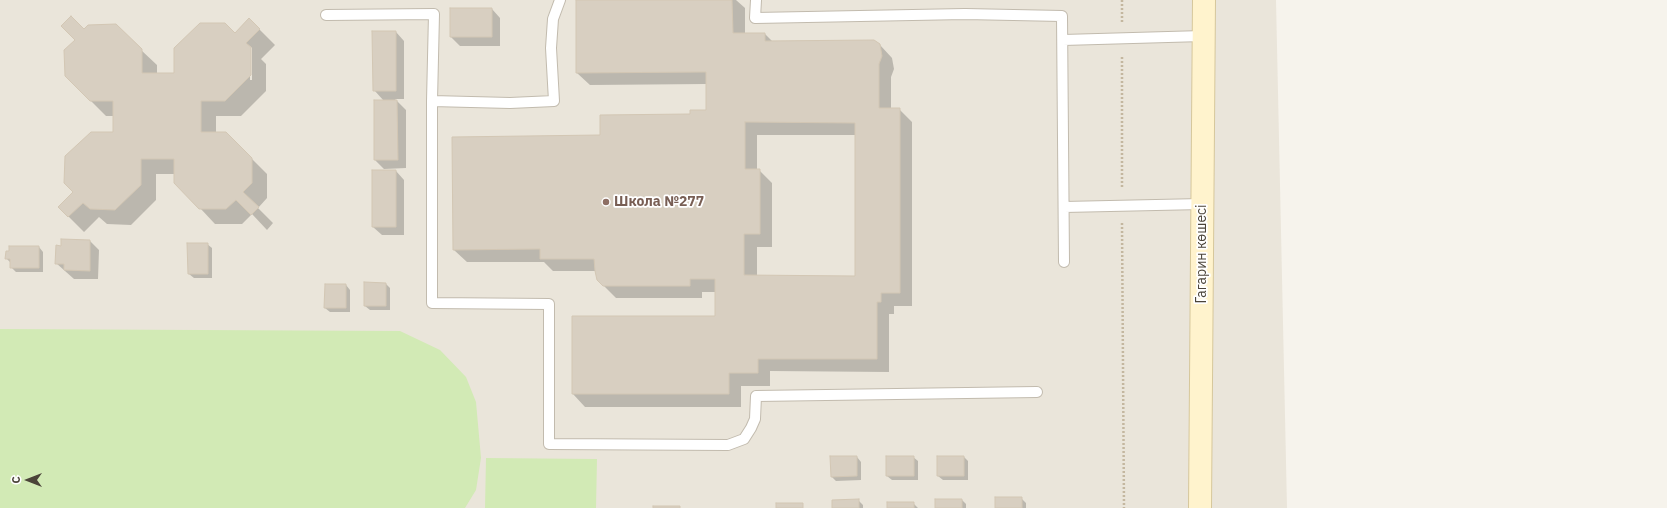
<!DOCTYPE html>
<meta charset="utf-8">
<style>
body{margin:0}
#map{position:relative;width:1667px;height:508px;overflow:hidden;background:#f6f3ec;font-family:"IBM Plex Sans",sans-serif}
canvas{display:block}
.north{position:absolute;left:8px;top:460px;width:40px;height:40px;-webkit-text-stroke:3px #fff;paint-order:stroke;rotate:270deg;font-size:11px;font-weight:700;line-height:16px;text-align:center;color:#4b4439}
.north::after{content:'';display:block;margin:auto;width:14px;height:18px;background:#4b4439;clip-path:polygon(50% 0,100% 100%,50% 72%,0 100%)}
</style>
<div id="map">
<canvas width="1667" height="508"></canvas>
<div class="north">С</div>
</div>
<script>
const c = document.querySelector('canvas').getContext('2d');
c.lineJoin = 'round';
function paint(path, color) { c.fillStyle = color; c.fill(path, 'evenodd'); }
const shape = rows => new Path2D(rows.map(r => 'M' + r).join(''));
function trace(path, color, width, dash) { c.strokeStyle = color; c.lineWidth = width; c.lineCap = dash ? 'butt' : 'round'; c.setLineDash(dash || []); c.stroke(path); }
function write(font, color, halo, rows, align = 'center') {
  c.font = font + ' "IBM Plex Sans",sans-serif'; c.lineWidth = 3.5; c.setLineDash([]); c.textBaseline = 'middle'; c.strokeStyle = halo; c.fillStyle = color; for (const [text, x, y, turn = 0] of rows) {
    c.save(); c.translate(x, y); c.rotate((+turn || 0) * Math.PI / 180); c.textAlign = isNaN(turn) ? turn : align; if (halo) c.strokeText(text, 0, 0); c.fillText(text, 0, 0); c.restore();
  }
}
paint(shape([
 [0,0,1276,0,1287,508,0,508]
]), '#eae5da');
paint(shape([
 [0,329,400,331,440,350,466,377,476,402,481,458,476,490,465,508,0,508],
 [486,458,597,459,596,508,485,508]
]), '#d2eab5');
paint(shape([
 [577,0,736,0,745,8,745,34,765,34,773,42,880,45,892,58,894,69,891,77,891,109,899,109,912,122,912,306,894,306,894,314,889,314,889,372,770,371,770,386,741,386,741,407,585,407,573,394,573,317,716,317,716,292,702,292,702,298,616,298,598,280,596,271,553,271,544,262,467,262,454,250,601,136,707,111,707,84,590,85,577,73],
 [757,135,856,135,856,277,757,276,757,247,772,247,772,183,759,170,757,170],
 [492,9,500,18,500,46,460,46,451,37],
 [249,19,275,45,261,59,266,64,266,91,241,116,216,116,216,133,226,133,267,174,267,198,258,208,273,223,267,230,252,214,242,224,215,224,200,208,175,174,156,174,156,200,131,225,107,224,99,217,84,232,59,207,74,192,114,133,114,116,106,116,66,76,84,30,141,50,157,65,157,74,175,74,235,34],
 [250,46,252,48,252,80,250,80],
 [396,32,404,41,404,99,395,99,406,110,406,168,384,169,375,160,384,101,374,90],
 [396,171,404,180,404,235,382,235,373,227],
 [90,241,99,250,98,279,74,279,56,263,62,247],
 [207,244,212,248,212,278,194,278,189,274],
 [39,247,43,252,43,272,16,272,11,267,11,263,6,258],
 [386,284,390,288,390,310,370,310,365,306],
 [346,285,350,290,350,312,330,312,325,308],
 [857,457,861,462,861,480,836,481,831,476],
 [913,457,918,461,918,480,892,480,887,476],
 [964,457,968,461,968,480,943,480,938,476],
 [1021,498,1026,503,1026,508,996,508],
 [858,500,863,505,863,508,833,508],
 [962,500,966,504,966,508,936,508],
 [913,503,918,508,888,508]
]), '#0003');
const building = shape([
 [576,0,732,0,733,33,765,33,765,41,874,40,880,44,882,56,879,64,879,108,900,108,900,293,881,293,881,302,877,302,877,359,758,359,758,373,729,373,729,394,572,394,572,316,715,316,715,279,690,279,690,286,603,286,597,280,595,271,594,259,540,259,540,249,453,250,452,137,600,135,600,115,690,114,690,110,706,110,706,72,576,73,576,0],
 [745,122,855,123,855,276,744,275,744,234,760,234,760,169,745,169,745,122],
 [450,8,492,8,492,37,450,37,450,8],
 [71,16,84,29,88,25,116,24,142,49,142,73,174,73,174,48,200,23,225,23,235,33,249,18,260,29,246,43,251,47,251,75,225,101,201,101,201,132,226,132,252,158,252,183,243,192,259,207,251,215,236,200,226,209,199,209,174,183,174,159,141,159,141,185,115,210,90,209,83,203,68,217,58,207,73,192,64,183,65,156,91,132,113,132,113,101,90,101,65,76,64,50,75,40,61,26,71,16],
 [372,31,396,31,396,91,373,91,372,31],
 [374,100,397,100,398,160,374,160,374,100],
 [372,170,396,170,396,227,372,227,372,170],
 [61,239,90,240,90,271,64,270,64,264,55,264,56,245,61,246,61,239],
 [187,243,208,243,208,274,188,274,187,243],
 [9,246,39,246,39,268,10,268,10,259,5,259,6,251,9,251,9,246],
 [364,282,386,283,386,306,364,306,364,282],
 [325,284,346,284,346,308,324,308,325,284],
 [830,456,857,456,857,476,831,477,830,456],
 [886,456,914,456,914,476,886,476,886,456],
 [937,456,964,456,964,476,937,476,937,456],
 [995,497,1022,497,1022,508,995,508,995,497],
 [859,499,859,508,832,508,832,500,859,499],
 [935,499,962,499,962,508,935,508,935,499],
 [887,502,914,502,914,508,887,508,887,502],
 [776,503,803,503,803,508,776,508,776,503],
 [653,506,680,506,680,508,653,508,653,506]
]);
paint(building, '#d8cfc1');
trace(building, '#d3c7b4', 1);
const lane = shape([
 [560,0,553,19,551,48,554,101,510,103,432,101,432,303,549,304,549,444,728,445,744,439,751,428,755,419,756,396,1037,392],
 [756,0,755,18,965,14,1062,16,1064,262],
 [326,15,434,14,432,101],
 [1063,40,1203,36],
 [1064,207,1202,204]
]);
const secondary = shape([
 [1200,508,1204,0]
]);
trace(lane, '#c2bbae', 12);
trace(secondary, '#d6c79b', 24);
trace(shape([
 [1122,0,1122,22],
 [1122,57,1122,188],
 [1122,223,1124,508]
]), '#c4b79f', 2.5, [2, 2]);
trace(lane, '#fff', 10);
trace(secondary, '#fff3cd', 22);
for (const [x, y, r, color] of [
 [606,202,4,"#8d6e63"]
]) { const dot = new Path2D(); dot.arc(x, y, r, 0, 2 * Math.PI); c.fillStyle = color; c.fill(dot); trace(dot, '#fff', 1.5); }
write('bold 14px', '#785e54', '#fff', [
 ["Школа №277",614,202]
], 'left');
write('14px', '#4b4439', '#fff', [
 ["Гагарин көшесі",1202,254,-90]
]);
</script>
